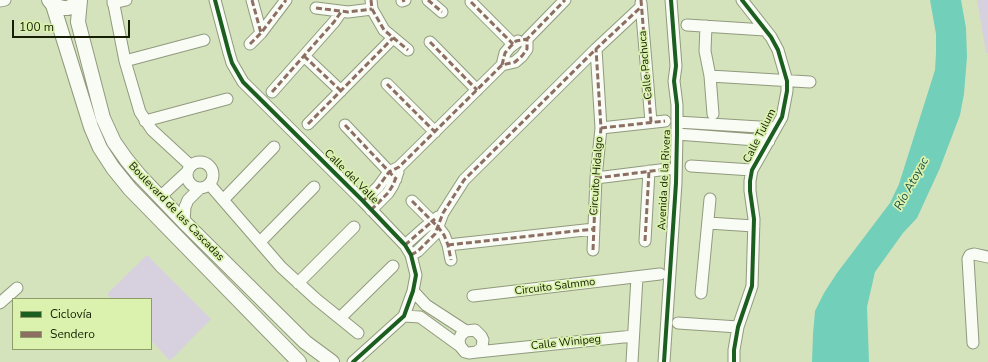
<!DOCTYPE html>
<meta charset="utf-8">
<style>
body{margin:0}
#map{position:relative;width:988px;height:362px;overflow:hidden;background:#d5e3bd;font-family:"Nunito Sans",sans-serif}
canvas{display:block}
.legend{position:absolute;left:12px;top:298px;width:140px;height:52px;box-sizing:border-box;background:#daf2ae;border:1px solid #8c9d6a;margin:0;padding:5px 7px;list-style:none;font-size:12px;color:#161e04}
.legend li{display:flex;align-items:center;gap:8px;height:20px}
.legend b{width:20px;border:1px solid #8c9d6a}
.scale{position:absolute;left:12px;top:20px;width:118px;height:18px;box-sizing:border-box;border:2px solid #161e04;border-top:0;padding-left:5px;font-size:12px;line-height:14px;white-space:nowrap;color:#161e04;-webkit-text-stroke:3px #daf2ae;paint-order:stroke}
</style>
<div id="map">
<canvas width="988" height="362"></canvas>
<ul class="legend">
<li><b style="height:5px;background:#1b5e20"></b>Ciclovía</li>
<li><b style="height:5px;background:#8d6e63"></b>Sendero</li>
</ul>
<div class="scale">100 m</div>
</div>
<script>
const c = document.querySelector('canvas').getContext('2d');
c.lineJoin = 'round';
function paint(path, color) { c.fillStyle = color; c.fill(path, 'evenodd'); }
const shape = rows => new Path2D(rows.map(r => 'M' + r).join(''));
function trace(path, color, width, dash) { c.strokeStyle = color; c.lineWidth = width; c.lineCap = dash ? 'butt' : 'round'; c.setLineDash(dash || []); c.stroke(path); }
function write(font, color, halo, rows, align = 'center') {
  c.font = font + ' "Nunito Sans",sans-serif'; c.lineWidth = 3.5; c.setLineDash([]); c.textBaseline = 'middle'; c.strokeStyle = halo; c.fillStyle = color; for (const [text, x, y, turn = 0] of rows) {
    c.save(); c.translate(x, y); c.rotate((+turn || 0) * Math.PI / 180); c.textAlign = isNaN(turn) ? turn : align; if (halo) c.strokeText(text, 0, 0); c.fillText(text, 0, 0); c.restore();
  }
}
paint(shape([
 [977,0,988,0,988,53,986,53],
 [147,255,211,319,170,361,151,340,151,299,112,299,107,294]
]), '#d7d0df');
paint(shape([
 [930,0,961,0,966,28,967,57,964,94,960,115,940,168,917,218,903,233,875,272,867,307,869,362,812,362,813,334,815,311,824,293,837,273,890,203,899,184,935,70,936,53,936,34]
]), '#72cfb9');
const minor = shape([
 [113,0,125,61,140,112,152,130,191,166],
 [215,0,229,53,232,63,243,82,363,201,405,245,411,255,416,275,413,291,404,316,353,362],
 [252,0,261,33],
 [371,0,372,9,384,30,408,50],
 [428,0,442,12],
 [0,1,5,0],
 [402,1,405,0],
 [471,2,513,44],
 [113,3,126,0],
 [641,3,651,122],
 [316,8,348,12,372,9],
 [687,25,765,30],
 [706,26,705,51,710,76,713,114],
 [430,42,477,90],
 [250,44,261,33,286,0],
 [304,56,341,91],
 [125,61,204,40],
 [502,65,505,53,510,47,518,41],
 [710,76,810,82],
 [387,84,435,132],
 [272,92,334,22,341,12],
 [145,121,227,99],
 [677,122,776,128],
 [308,124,393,38],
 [345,125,396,179],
 [601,128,665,121],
 [677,134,769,141],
 '187 175a13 13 0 1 1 26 0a13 13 0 1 1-26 0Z',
 [691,166,752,170],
 [596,178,668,169],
 [210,185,281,267,316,299,358,333],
 [160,197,187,172],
 [223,200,274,147],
 [363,201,378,187,389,172,399,167,502,65,515,62,522,56,527,49,527,39,565,0],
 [412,201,438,227,444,235,448,245,451,260],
 [371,210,388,193,393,185,398,172],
 [184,222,185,207,188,200,199,189],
 [708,223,754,226],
 [645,241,649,171],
 [260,242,314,187],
 [405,245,423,229,438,217],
 [448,245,594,229],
 [593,250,596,178,601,128,596,49],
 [411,255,418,251,435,234,443,213,464,180,596,49,641,7],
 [298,283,354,227],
 [413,291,426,305,466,331],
 [701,293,710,199],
 [473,296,660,274],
 [0,303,17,288],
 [404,316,420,317,460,346,465,352,469,353,477,352,482,347,483,340,481,336,475,330,466,331,461,335,459,340,460,346],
 [340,318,393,266],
 [678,323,738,327],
 [973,343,968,259,970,255,974,254,988,257],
 [477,352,633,336],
 [632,362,637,277],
 [664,362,676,183,677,134,677,105,674,81,676,66,671,0],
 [734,362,734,350,738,327,752,286,754,219,750,191,750,181,752,170,782,117,787,91,787,81,778,50,771,37,742,0]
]);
const major = shape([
 [49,0,53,5,91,127,100,148,113,168,130,189,299,362],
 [80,0,78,22,103,118,114,142,126,159,139,175,184,222,305,342,332,362],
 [53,5,63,8,68,8,72,6,79,0]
]);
trace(minor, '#909a7d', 13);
trace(major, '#909a7d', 16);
trace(minor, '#f9fbf5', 11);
trace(major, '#f9fbf5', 14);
trace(shape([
 [252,0,261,33],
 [371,0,372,9,384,30,408,50],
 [428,0,442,12],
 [641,0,651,122],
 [402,1,405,0],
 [471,2,513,44],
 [316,8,348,12,372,9],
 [430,42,477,90],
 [250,44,261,33,286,0],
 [304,56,341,91],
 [502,65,505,53,510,47,516,41,527,39],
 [387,84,435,132],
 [272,92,334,22,341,12],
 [308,124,393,38],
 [345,125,396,179],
 [601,128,665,121],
 [596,178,668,169],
 [363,201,378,187,389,172,399,167,502,65,515,62,522,56,527,49,527,39,565,0],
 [412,201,438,227,444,235,448,245,451,260],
 [371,210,388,193,393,185,397,175],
 [645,241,649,171],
 [405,245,435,219],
 [448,245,594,229],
 [593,250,596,178,601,128,596,49],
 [411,255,418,251,435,234,443,213,464,180,596,49,641,7]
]), '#8d6e63', 3, [6, 3]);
trace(shape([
 [215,0,229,53,232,63,243,82,363,201,405,245,411,255,416,275,413,291,404,316,353,362],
 [664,362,676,183,677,134,677,105,674,81,676,66,671,0],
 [734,362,734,350,738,327,752,286,754,219,750,191,750,181,752,170,782,117,787,91,787,81,778,50,771,37,742,0]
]), '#1b5e20', 4);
write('11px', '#161e04', '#daf2ae', [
 ["Calle Pachuca",646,65,-95],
 ["Calle Tulum",760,136,-63],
 ["Circuito Hidalgo",597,176,-86],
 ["Calle del Valle",351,177,45],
 ["Avenida de la Rivera",665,180,-87],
 ["Boulevard de las Cascadas",176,212,46],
 ["Circuito Salmmo",555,287,-7],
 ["Calle Winipeg",566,343,-6]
]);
write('italic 12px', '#1b514a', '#daf2ae', [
 ["Río Atoyac",912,184,-61]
]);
</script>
